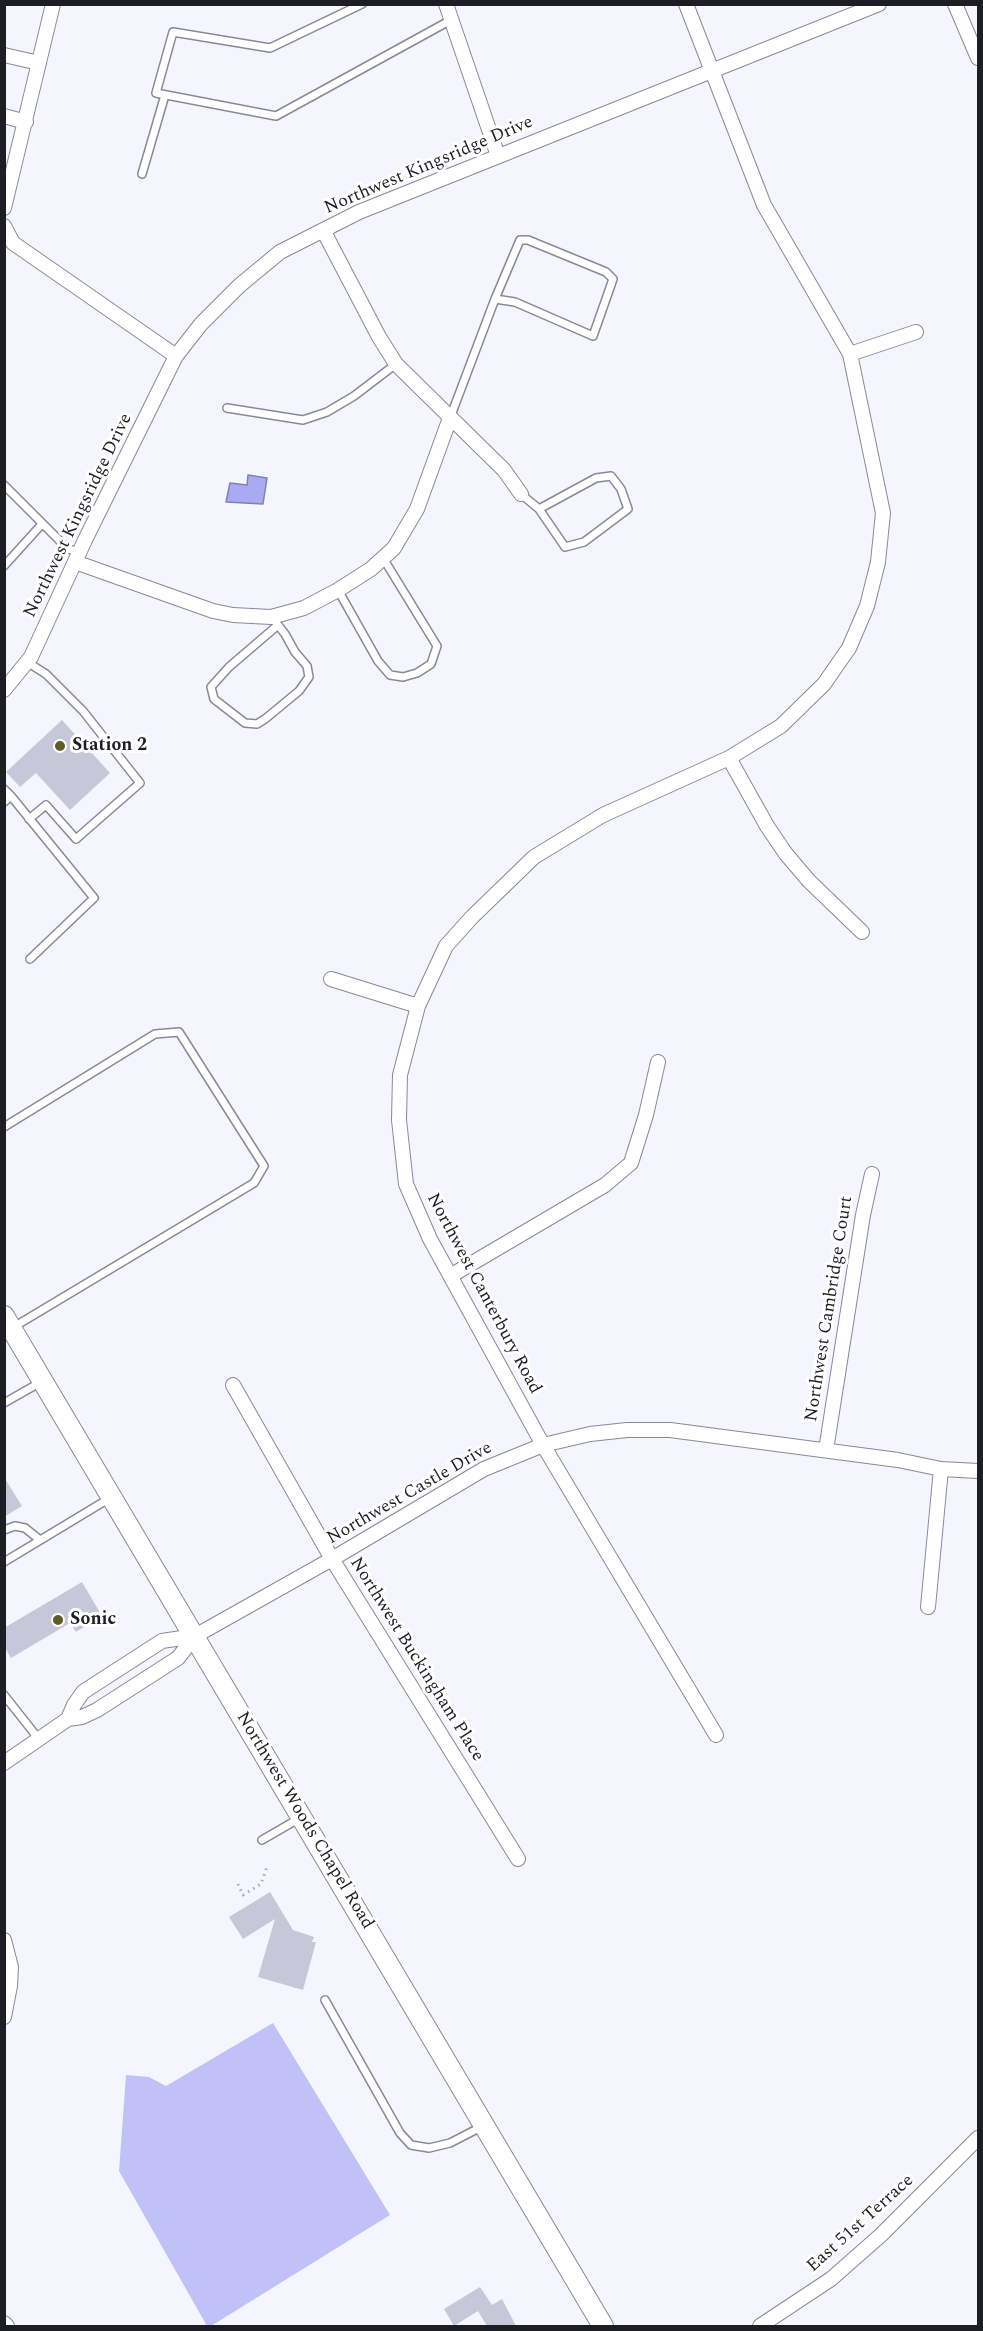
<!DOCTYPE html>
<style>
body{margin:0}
#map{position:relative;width:983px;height:2331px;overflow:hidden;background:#f4f5ff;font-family:Spectral,serif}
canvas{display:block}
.frame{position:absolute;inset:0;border:6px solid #1d1e23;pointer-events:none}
</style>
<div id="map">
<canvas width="983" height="2331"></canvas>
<div class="frame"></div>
</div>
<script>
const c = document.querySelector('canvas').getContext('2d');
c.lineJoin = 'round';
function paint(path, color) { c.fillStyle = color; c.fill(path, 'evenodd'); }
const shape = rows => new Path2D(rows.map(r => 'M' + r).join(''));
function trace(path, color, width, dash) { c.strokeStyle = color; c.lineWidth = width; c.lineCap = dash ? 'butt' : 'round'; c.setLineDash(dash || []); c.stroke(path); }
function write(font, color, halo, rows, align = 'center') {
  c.font = font + ' Spectral,serif'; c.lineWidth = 6; c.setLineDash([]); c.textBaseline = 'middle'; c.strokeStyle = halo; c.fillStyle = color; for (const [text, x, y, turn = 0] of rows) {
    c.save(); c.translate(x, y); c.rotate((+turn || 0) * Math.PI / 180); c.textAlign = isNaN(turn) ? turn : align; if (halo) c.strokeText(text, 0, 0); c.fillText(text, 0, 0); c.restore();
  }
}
paint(shape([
 [273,2023,390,2215,211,2326,207,2326,119,2171,126,2075,149,2077,166,2086]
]), '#c0c1f6');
const water = shape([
 [248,475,267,478,263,504,226,502,230,483,247,485,248,475]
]);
paint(water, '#aaaaf3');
trace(water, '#8080b5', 1.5);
paint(shape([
 [62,720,110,773,70,810,36,773,20,787,6,772],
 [4,1477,22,1506,4,1517],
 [82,1582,102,1616,76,1632,70,1623,11,1658,4,1646,4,1628],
 [270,1892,293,1930,314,1937,312,1942,316,1942,303,1990,258,1977,275,1919,243,1939,229,1917],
 [480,2287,492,2305,502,2299,516,2326,487,2326,478,2311,454,2326,444,2309]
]), '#c6c7d8');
const lane = shape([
 [362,4,270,48,173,32,156,93,276,116,451,20],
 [142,174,165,95],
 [227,408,303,420,327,412,354,396,396,364],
 [450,418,495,299,520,240,528,240,606,272,613,279,593,336,515,302,495,299],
 [4,485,68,549,80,552],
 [521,494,539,509,565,547,584,542,628,509,621,489,611,476,596,478,539,509],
 [4,566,42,524],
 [338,590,378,661,390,675,403,677,417,673,431,664,437,646,383,558],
 [271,617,278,625,285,634,295,652,307,666,309,677,299,691,265,719,257,724,245,723,214,699,211,687,229,667,278,625],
 [27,662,46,674,83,711,140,783,76,839,46,805,29,819],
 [4,789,11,796,4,802],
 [11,796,94,898,30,959],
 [4,1127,155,1034,179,1032,264,1166,254,1183,12,1328],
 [4,1403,41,1382],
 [4,1530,15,1526,25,1528,40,1540],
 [4,1562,110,1498],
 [4,1695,38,1738],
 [262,1840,300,1818],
 [325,2000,400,2133,411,2145,429,2148,450,2143,481,2127]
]);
const street = shape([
 [446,4,498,156],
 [686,4,764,205,850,354,883,513,878,562,867,606,849,648,824,684,781,726,729,758,603,815,534,857,472,917,446,946,418,1006,400,1075,399,1120,406,1184,430,1239,543,1445,716,1735],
 [955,4,978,58],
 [4,55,39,63],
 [4,116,26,122],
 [4,208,53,4],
 [4,226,13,243,176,356],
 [323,230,379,337,396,364,504,470,521,494],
 [850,354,916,332],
 [75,562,213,611,233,615,271,617,304,608,338,590,371,569,394,548,417,509,450,418],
 [4,690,31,657,85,540,176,356,201,324,239,286,280,252,359,212,879,4],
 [729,758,767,826,786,854,809,881,862,932],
 [331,979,418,1006],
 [452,1275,605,1185,631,1163,646,1115,658,1062],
 [233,1385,332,1559,518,1859],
 [826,1450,863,1215,872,1174],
 [928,1607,941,1469],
 [68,1719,74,1705,83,1692,162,1641,195,1636],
 [4,1763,68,1719,82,1717,97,1710,178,1658,195,1636,332,1559,484,1469,543,1445,590,1434,627,1430,670,1430,898,1460,941,1469,978,1471],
 [4,1940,11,1967,10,1986,4,2017],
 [4,2323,7,2326],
 [760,2326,831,2279,881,2235,978,2138]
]);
const secondary = shape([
 [4,1316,603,2326]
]);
trace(lane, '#888998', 10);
trace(street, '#888998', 16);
trace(secondary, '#888998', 22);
trace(shape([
 [238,1884,243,1895,261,1884,267,1867]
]), '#acadb5', 3, [1.5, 4.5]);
trace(lane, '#fff', 7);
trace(street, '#fff', 14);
trace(secondary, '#fff', 20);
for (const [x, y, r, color] of [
 [60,746,6,"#605d2a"],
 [58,1620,6,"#605d2a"]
]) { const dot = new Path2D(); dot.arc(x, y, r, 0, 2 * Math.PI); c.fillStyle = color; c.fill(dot); trace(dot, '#fff', 2); }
write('18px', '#1d1e23', '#fff', [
 ["Northwest Kingsridge Drive",429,166,-23],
 ["Northwest Kingsridge Drive",79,516,-64],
 ["Northwest Canterbury Road",483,1294,62],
 ["Northwest Cambridge Court",830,1309,-81],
 ["Northwest Castle Drive",410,1494,-30],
 ["Northwest Buckingham Place",416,1660,58],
 ["Northwest Woods Chapel Road",304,1821,59],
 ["East 51st Terrace",861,2224,-42]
]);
write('bold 18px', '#1d1e23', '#fff', [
 ["Station 2",72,746],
 ["Sonic",70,1620]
], 'left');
</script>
